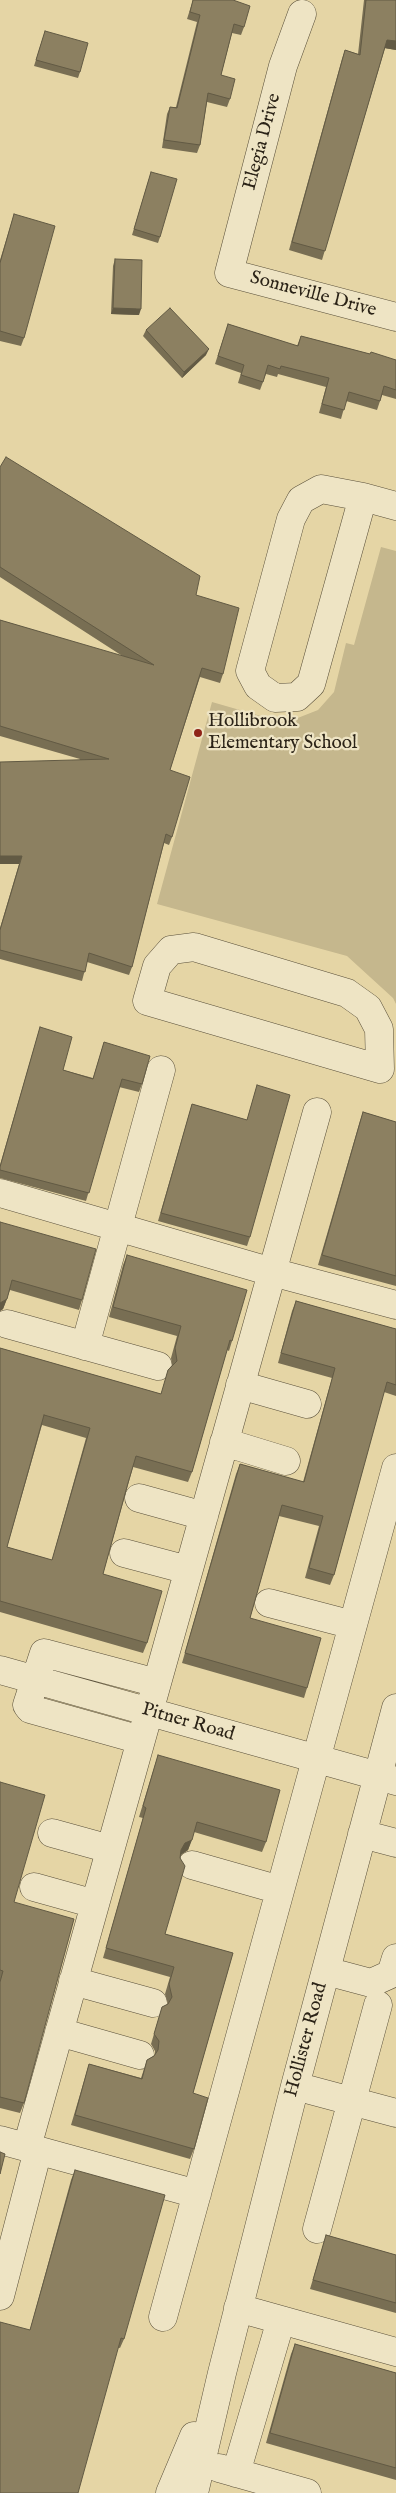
<!DOCTYPE html>
<style>
body{margin:0}
canvas{display:block;background:#e5d5a5}
</style>
<canvas width="396" height="2493"></canvas>
<script>
const c = document.querySelector('canvas').getContext('2d');
c.lineJoin = 'round';
function paint(path, color) { c.fillStyle = color; c.fill(path, 'evenodd'); }
const shape = rows => new Path2D(rows.map(r => 'M' + r).join(''));
function trace(path, color, width, dash) { c.strokeStyle = color; c.lineWidth = width; c.lineCap = dash ? 'butt' : 'round'; c.setLineDash(dash || []); c.stroke(path); }
function write(font, color, halo, rows, align = 'center') {
  c.font = font + ' "IM FELL English",serif'; c.lineWidth = 4.5; c.setLineDash([]); c.textBaseline = 'middle'; c.strokeStyle = halo; c.fillStyle = color; for (const [text, x, y, turn = 0] of rows) {
    c.save(); c.translate(x, y); c.rotate((+turn || 0) * Math.PI / 180); c.textAlign = isNaN(turn) ? turn : align; if (halo) c.strokeText(text, 0, 0); c.fillText(text, 0, 0); c.restore();
  }
}
paint(shape([
 [381,547,396,551,396,1004,393,998,347,956,157,904,212,702,285,723,318,710,334,692,346,643,354,645]
]), '#c5b78d');
const minor = shape([
 [302,14,283,66,229,273,396,317],
 [363,497,311,684,297,697,275,698,258,686,250,671,291,519,301,500,321,489,363,497,396,506],
 [194,947,347,993,368,1008,379,1029,380,1069,147,1001,157,966,171,950,194,947],
 [0,1193,272,1272,396,1305],
 [7,1324,158,1366],
 [85,1346,161,1070],
 [240,1385,307,1404],
 [224,1442,286,1461],
 [139,1498,204,1516],
 [124,1553,188,1570],
 [269,1603,353,1625],
 [0,1670,396,1781],
 [141,1740,30,1709,27,1705,44,1653,157,1683],
 [52,1833,110,1849],
 [362,1834,396,1843],
 [192,1865,280,1890],
 [34,1887,95,1904],
 [326,1971,371,1983,391,1974,396,1958],
 [73,1981,153,2003],
 [59,2032,140,2055],
 [295,2086,396,2113],
 [0,2140,197,2194],
 [27,2147,317,1112],
 [317,2229,378,2005],
 [0,2296,38,2150],
 [238,2308,396,2352],
 [163,2317,396,1468],
 [219,2468,307,2493],
 [236,2473,281,2320],
 [170,2493,194,2436],
 [194,2493,222,2373,295,2086,396,1708]
]);
trace(minor, '#5a503a', 29);
trace(minor, '#eee4c4', 28);
paint(shape([
 [193,0,233,0,244,27,241,35,232,33,221,75,230,99,227,107,207,102,200,145,197,153,162,148,167,114,170,107,176,107,197,22,187,19],
 [364,0,396,0,396,50,385,48,322,260,289,250,342,59,345,50,358,54],
 [45,31,80,72,78,78,34,66],
 [151,172,160,237,158,243,132,235],
 [14,214,24,338,21,346,0,341,0,260],
 [115,259,139,315,111,314,113,266],
 [228,324,297,346,301,336,370,354,396,360,396,399,382,395,377,410,346,401,341,419,319,413,326,387,278,374,277,377,266,374,260,390,238,383,241,373,215,364],
 [146,330,206,355,182,378,143,336],
 [0,467,196,595,223,674,220,683,200,677,170,770,172,837,169,845,164,843,132,967,129,975,87,962,82,981,0,959,0,928,19,864,0,864,80,759,0,736,0,620,124,657,0,577],
 [40,1027,63,1070,93,1078,104,1042,142,1084,139,1092,119,1087,86,1201,0,1178,0,1165],
 [257,1085,250,1237,247,1246,158,1221,192,1104,247,1120],
 [363,1112,396,1122,396,1286,318,1265,360,1121],
 [0,1222,82,1300,79,1310,10,1290,3,1309,0,1311],
 [127,1255,232,1341,229,1351,227,1350,192,1472,188,1482,133,1467,103,1574,147,1643,143,1653,0,1612,0,1348,161,1394,168,1370,172,1365,171,1358,177,1336,109,1317,123,1265],
 [42,1425,86,1438,52,1560,7,1547],
 [296,1301,396,1329,396,1396,384,1392,334,1575,330,1585,305,1578,319,1526,279,1516,250,1618,307,1688,304,1698,182,1663,236,1474,240,1464,303,1482,332,1378,278,1363,292,1311],
 [158,1755,266,1842,262,1852,194,1832,188,1850,182,1854,181,1855,165,1934,233,1953,193,2093,194,2149,190,2159,71,2125,89,2064,141,2078,147,2060,155,2055,155,2051,151,2044,162,2007,168,2004,165,1994,170,1977,103,1958,143,1818,139,1817],
 [0,1782,14,1902,24,2103,20,2113,0,2108],
 [75,2170,124,2339,120,2348,30,2330,71,2180],
 [326,2235,396,2255,396,2313,310,2289],
 [295,2344,396,2373,396,2480,266,2443,291,2354]
]), '#786e53');
paint(shape([
 [387,40,396,41,396,50,384,48],
 [113,308,141,309,139,315,111,314],
 [209,349,206,355,182,378,184,372],
 [0,856,22,856,19,864,0,864],
 [7,1299,3,1309,0,1311,0,1303],
 [192,1840,188,1850,182,1854,177,1860,181,1850,185,1843]
]), '#625a44');
const building = shape([
 [193,0,233,0,250,6,244,27,234,24,221,75,235,79,230,99,208,93,200,145,164,140,170,107,177,108,200,15,190,12,193,0],
 [366,0,396,0,396,41,387,40,325,251,292,242,345,50,360,55,366,0],
 [45,31,88,43,80,72,36,60,45,31],
 [151,172,177,179,160,237,134,229,151,172],
 [14,214,55,226,24,338,0,331,0,263,14,214],
 [115,259,142,260,141,309,113,308,115,259],
 [170,308,209,349,184,372,146,330,170,308],
 [228,324,298,346,301,336,370,354,371,352,396,360,396,390,384,386,380,401,349,392,344,410,322,404,329,378,281,366,280,369,268,365,263,382,241,375,244,365,218,356,228,324],
 [6,457,200,576,196,595,239,608,223,674,202,668,170,770,190,777,172,837,166,834,132,967,89,953,85,972,0,950,0,930,22,856,0,856,0,762,109,759,0,726,0,620,154,665,0,567,0,467,6,457],
 [40,1027,72,1037,63,1070,93,1079,104,1042,150,1056,142,1084,122,1079,89,1193,0,1170,0,1167,40,1027],
 [257,1085,290,1095,250,1237,161,1213,192,1104,247,1120,257,1085],
 [363,1112,396,1122,396,1276,322,1255,363,1112],
 [0,1222,96,1249,82,1300,12,1280,7,1299,0,1303,0,1222],
 [127,1255,247,1290,232,1341,230,1340,192,1472,136,1456,128,1483,103,1574,162,1591,147,1643,0,1601,0,1348,161,1394,168,1370,177,1361,175,1348,181,1326,113,1307,127,1255],
 [44,1415,90,1428,52,1560,7,1547,44,1415],
 [296,1301,396,1329,396,1385,387,1382,334,1575,309,1568,323,1516,282,1505,250,1618,321,1638,307,1688,185,1653,240,1464,304,1482,335,1368,281,1353,296,1301],
 [158,1755,280,1790,266,1842,197,1822,192,1840,185,1843,181,1850,180,1858,185,1866,165,1934,233,1953,193,2093,208,2098,194,2149,75,2115,89,2064,142,2079,147,2060,154,2056,158,2050,159,2041,154,2034,162,2007,168,2004,172,1997,169,1984,174,1967,106,1948,146,1808,143,1806,158,1755],
 [0,1782,45,1795,14,1902,74,1919,24,2103,0,2097,0,1982,3,1971,0,1970,0,1782],
 [0,2152,5,2154,0,2174,0,2152],
 [75,2170,165,2195,124,2339,121,2338,78,2493,0,2493,0,2322,30,2330,75,2170],
 [326,2235,396,2255,396,2303,313,2280,326,2235],
 [295,2344,396,2373,396,2468,270,2433,295,2344]
]);
paint(building, '#8c8061');
trace(building, '#625a44', 1);
for (const [x, y, r, color] of [
 [198,733,5,"#8f2418"]
]) { const dot = new Path2D(); dot.arc(x, y, r, 0, 2 * Math.PI); c.fillStyle = color; c.fill(dot); trace(dot, '#eee4c4', 2); }
write('19px', '#2b2317', '#eee4c4', [
 ["Elegia Drive",263,142,-75],
 ["Sonneville Drive",313,295,15],
 ["Pitner Road",188,1723,16],
 ["Hollister Road",307,2040,-75]
]);
write('19px', '#2b2317', '#eee4c4', [
 ["Hollibrook",208,722],
 ["Elementary School",208,744]
], 'left');
</script>
